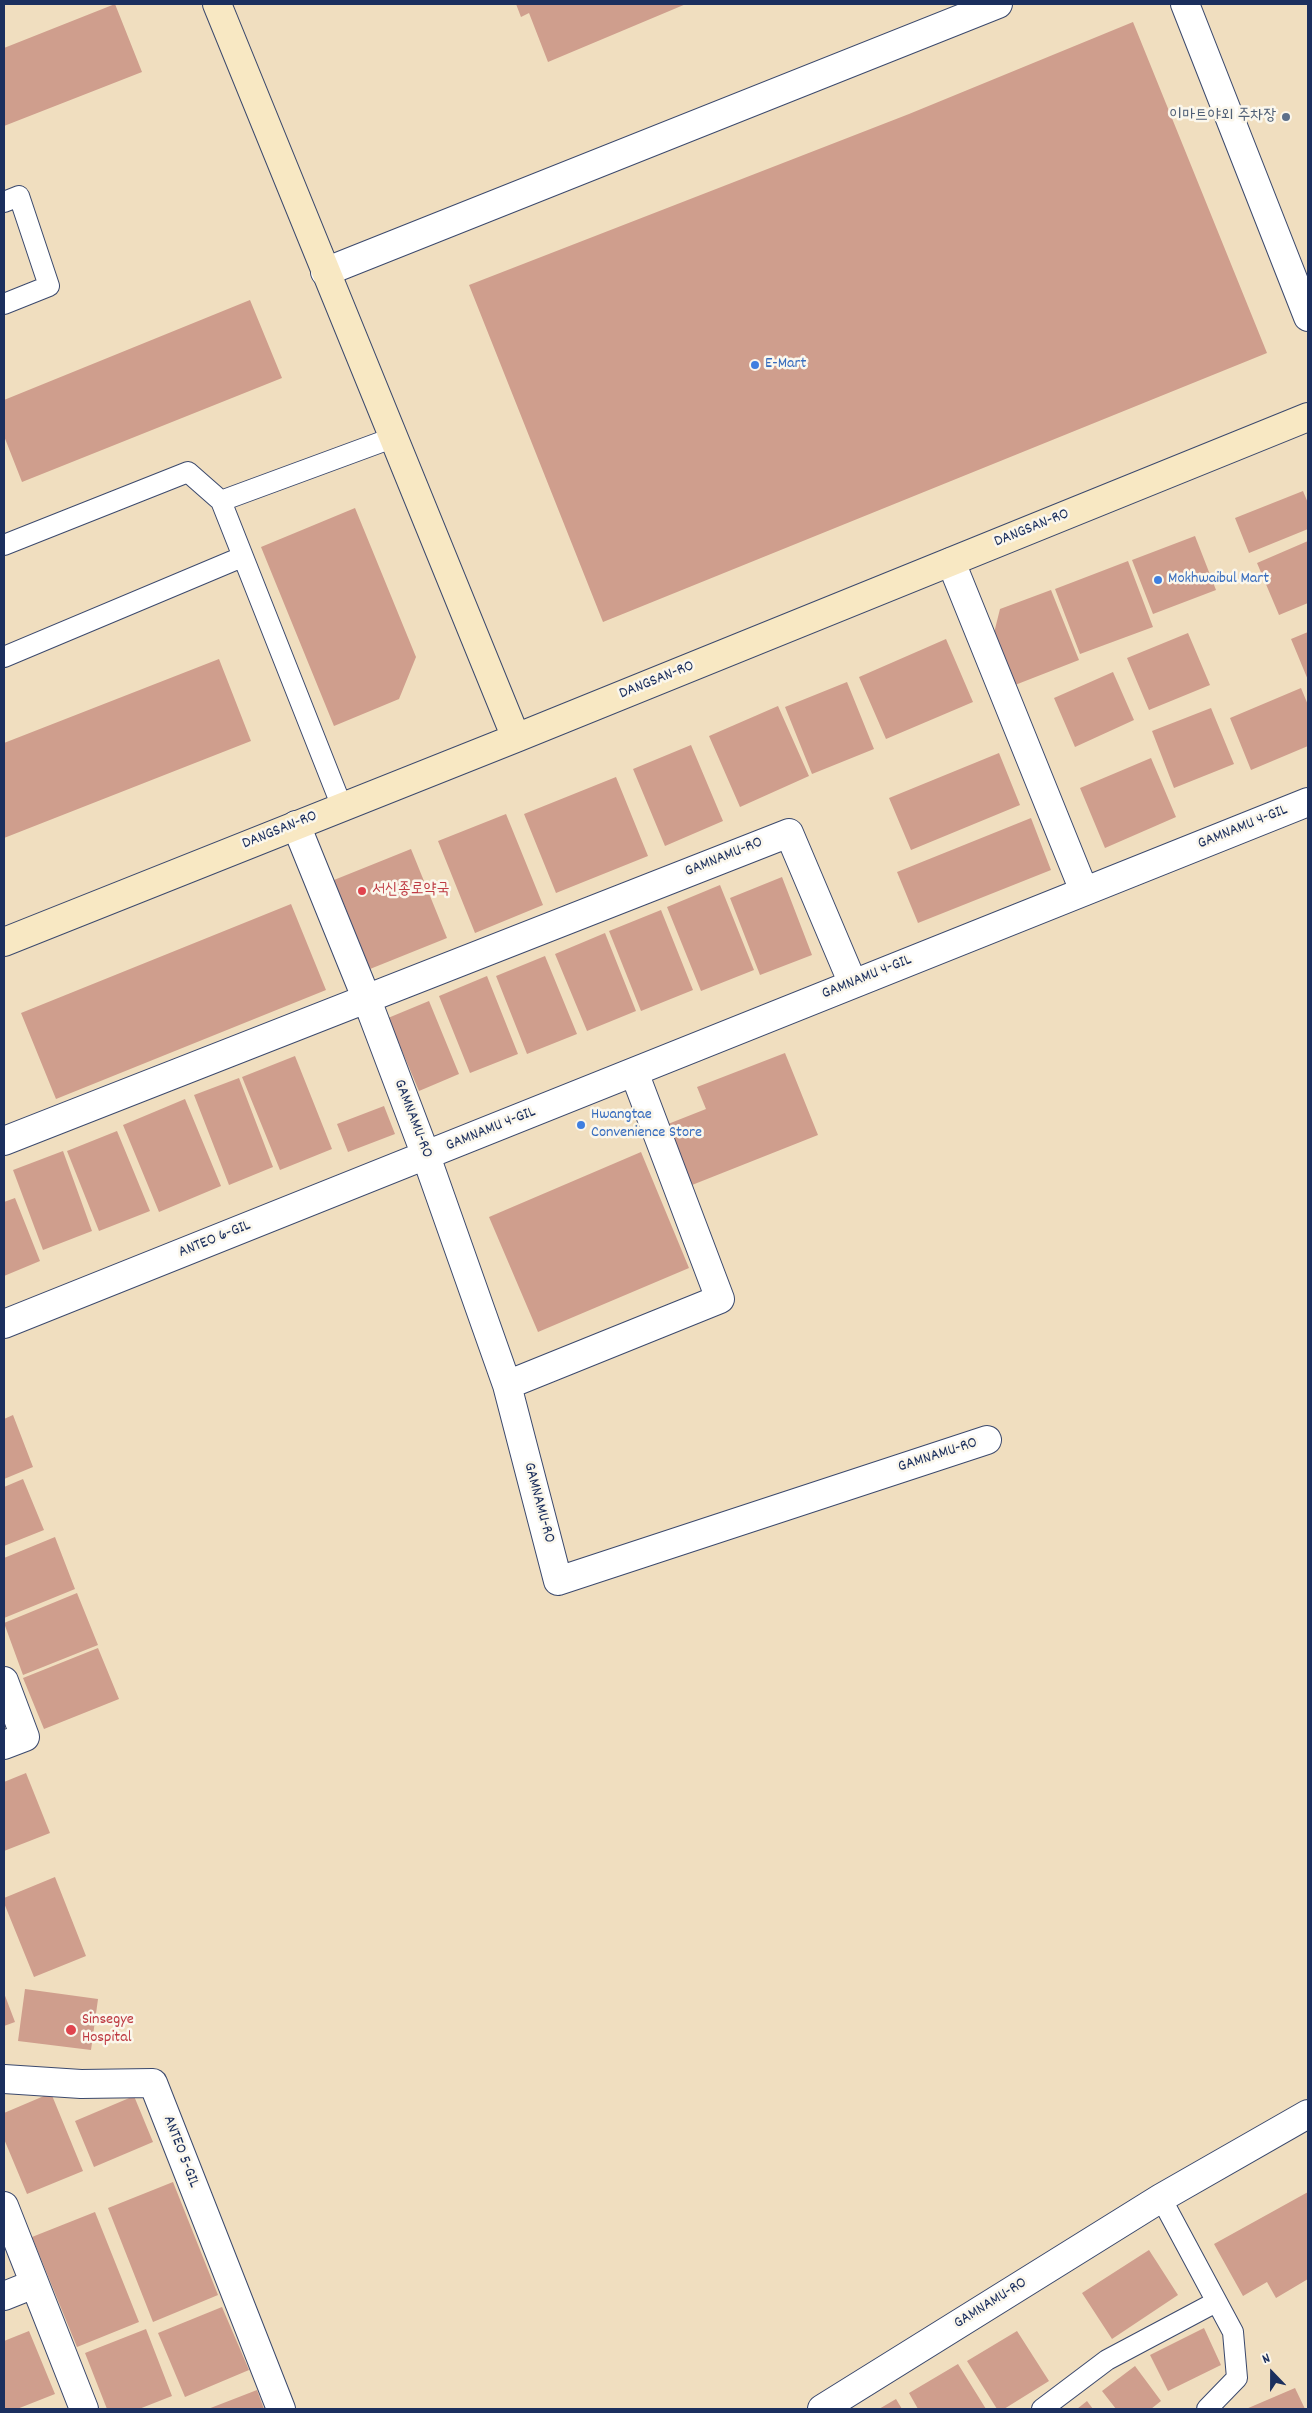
<!DOCTYPE html>
<meta charset="utf-8">
<style>
body{margin:0}
#map{position:relative;width:1312px;height:2413px;overflow:hidden;background:#f0debf;font-family:Dekko,sans-serif}
canvas{display:block}
.frame{position:absolute;inset:0;border:5px solid #1b2f5e;pointer-events:none}
.north{position:absolute;left:1247px;top:2348px;width:50px;height:50px;-webkit-text-stroke:4px #fbf7ec;paint-order:stroke;rotate:338deg;font-size:14px;font-weight:700;line-height:20px;text-align:center;color:#1b2f5e}
.north::after{content:'';display:block;margin:auto;width:18px;height:22px;background:#1b2f5e;clip-path:polygon(50% 0,100% 100%,50% 72%,0 100%)}
</style>
<div id="map">
<canvas width="1312" height="2413"></canvas>
<div class="frame"></div>
<div class="north">N</div>
</div>
<script>
const c = document.querySelector('canvas').getContext('2d');
c.lineJoin = 'round';
function paint(path, color) { c.fillStyle = color; c.fill(path, 'evenodd'); }
const shape = rows => new Path2D(rows.map(r => 'M' + r).join(''));
function trace(path, color, width, dash) { c.strokeStyle = color; c.lineWidth = width; c.lineCap = dash ? 'butt' : 'round'; c.setLineDash(dash || []); c.stroke(path); }
function write(font, color, halo, rows, align = 'center') {
  c.font = font + ' Dekko,"Poor Story",sans-serif'; c.lineWidth = 5; c.setLineDash([]); c.textBaseline = 'middle'; c.strokeStyle = halo; c.fillStyle = color; for (const [text, x, y, turn = 0] of rows) {
    c.save(); c.translate(x, y); c.rotate((+turn || 0) * Math.PI / 180); c.textAlign = isNaN(turn) ? turn : align; if (halo) c.strokeText(text, 0, 0); c.fillText(text, 0, 0); c.restore();
  }
}
paint(shape([
 [115,4,142,72,4,126,4,48],
 [516,4,686,4,548,62,529,13,521,17],
 [1133,22,1267,353,603,622,469,285,909,114],
 [250,300,282,378,22,482,4,436,4,400],
 [1303,491,1308,503,1308,529,1249,553,1235,518],
 [355,508,416,657,399,699,334,726,261,547],
 [1195,536,1216,590,1153,614,1132,560],
 [1308,541,1308,603,1279,615,1257,563],
 [1128,561,1153,627,1080,654,1055,589],
 [1051,590,1079,660,1015,685,994,633,1000,609],
 [1308,632,1308,680,1291,639],
 [1188,633,1210,685,1149,710,1127,658],
 [946,639,973,702,886,739,859,677],
 [219,659,251,741,4,838,4,743],
 [1113,672,1134,720,1075,747,1054,698],
 [847,682,874,749,812,774,785,707],
 [1301,688,1308,705,1308,746,1251,770,1230,718],
 [778,706,809,776,740,807,709,736],
 [1211,708,1234,764,1174,788,1152,731],
 [691,745,723,821,665,846,633,769],
 [999,753,1020,805,911,850,889,798],
 [1151,758,1176,817,1105,848,1080,788],
 [616,777,648,856,556,893,524,814],
 [506,814,543,905,475,933,438,841],
 [1031,818,1051,870,918,923,897,872],
 [411,849,447,938,370,969,334,880],
 [782,877,812,955,760,975,730,898],
 [720,885,754,970,701,991,667,907],
 [291,904,326,990,56,1099,21,1013],
 [661,910,693,990,641,1011,609,931],
 [605,933,636,1011,587,1031,555,954],
 [545,956,577,1034,527,1054,496,976],
 [487,976,518,1054,470,1073,439,996],
 [429,1001,459,1074,419,1091,388,1018],
 [785,1053,818,1135,692,1185,668,1124,706,1109,697,1087],
 [295,1056,332,1149,280,1170,242,1077],
 [239,1078,273,1167,229,1185,194,1095],
 [185,1099,221,1186,159,1212,123,1125],
 [384,1106,395,1134,348,1152,337,1124],
 [117,1131,150,1211,99,1231,67,1151],
 [63,1151,92,1231,43,1250,13,1170],
 [641,1152,689,1268,538,1332,489,1217],
 [15,1198,40,1261,4,1276,4,1202],
 [13,1415,33,1467,4,1479,4,1419],
 [23,1479,44,1530,4,1546,4,1487],
 [55,1537,75,1589,4,1618,4,1558],
 [77,1593,98,1645,23,1675,4,1623],
 [98,1648,119,1699,44,1729,23,1678],
 [26,1773,50,1833,4,1851,4,1782],
 [55,1877,86,1956,34,1977,4,1903,4,1898],
 [25,1989,98,1999,91,2050,18,2041],
 [4,1993,15,2022,4,2026],
 [51,2093,83,2171,27,2194,4,2139,4,2113],
 [134,2096,153,2142,94,2167,75,2121],
 [173,2182,218,2295,153,2322,108,2208],
 [1308,2192,1308,2279,1276,2298,1267,2282,1243,2296,1214,2244],
 [95,2212,139,2322,77,2347,32,2237],
 [1149,2250,1178,2295,1112,2339,1082,2293],
 [222,2307,249,2370,185,2397,158,2333],
 [1204,2328,1221,2365,1168,2391,1150,2355],
 [146,2329,172,2396,139,2409,107,2409,85,2353],
 [29,2331,55,2394,17,2409,4,2409,4,2341],
 [1017,2331,1049,2381,1004,2409,997,2409,967,2361],
 [958,2364,986,2409,918,2409,909,2393],
 [1135,2366,1161,2401,1151,2409,1116,2409,1102,2391],
 [1295,2388,1305,2409,1246,2409],
 [257,2390,264,2409,208,2409],
 [896,2399,902,2409,879,2409],
 [1087,2401,1093,2409,1077,2409]
]), '#cf9e8d');
const lane = shape([
 [4,202,19,196,49,286,4,304],
 [4,545,188,472,221,501],
 [4,657,242,557],
 [342,807,221,501,392,438],
 [1161,2198,1233,2332,1237,2378,1207,2409],
 [1042,2409,1107,2360,1216,2302]
]);
const street = shape([
 [1185,4,1308,317],
 [325,272,998,4],
 [951,562,1084,891],
 [296,825,367,1000,426,1156,507,1385,558,1581,987,1440],
 [4,1141,789,833,853,984],
 [4,1324,1308,802],
 [507,1385,720,1299,634,1072],
 [4,1681,25,1737,4,1745],
 [4,2079,81,2084,153,2083,281,2409],
 [4,2206,84,2409],
 [4,2296,34,2284],
 [822,2409,1161,2198,1308,2114]
]);
const secondary = shape([
 [217,4,516,738],
 [4,942,516,738,1308,417]
]);
trace(lane, '#3b496d', 22);
trace(street, '#3b496d', 30);
trace(secondary, '#3b496d', 30);
trace(lane, '#fff', 20);
trace(street, '#fff', 28);
trace(secondary, '#f8e8c3', 28);
for (const [x, y, r, color] of [
 [1286,117,5,"#5c6f8a"],
 [755,365,5,"#3f7fe0"],
 [1158,580,5,"#3f7fe0"],
 [362,891,5,"#e0444e"],
 [581,1125,5,"#3f7fe0"],
 [71,2030,6,"#e0444e"]
]) { const dot = new Path2D(); dot.arc(x, y, r, 0, 2 * Math.PI); c.fillStyle = color; c.fill(dot); trace(dot, '#fbf7ec', 2); }
write('16px', '#4e5e75', '#fbf7ec', [
 ["이마트야외 주차장",1276,117]
], 'right');
write('16px', '#366cbe', '#fbf7ec', [
 ["E-Mart",765,365],
 ["Mokhwaibul Mart",1168,580],
 ["Hwangtae",591,1116],
 ["Convenience Store",591,1134]
], 'left');
write('16px', '#1b2f5e', '#fbf7ec', [
 ["DANGSAN-RO",1032,529,-22],
 ["DANGSAN-RO",657,681,-22],
 ["GAMNAMU 4-GIL",1243,828,-22],
 ["DANGSAN-RO",280,831,-22],
 ["GAMNAMU-RO",724,858,-22],
 ["GAMNAMU 4-GIL",867,978,-22],
 ["GAMNAMU-RO",412,1119,69],
 ["GAMNAMU 4-GIL",491,1130,-22],
 ["ANTEO 6-GIL",215,1240,-22],
 ["GAMNAMU-RO",938,1456,-18],
 ["GAMNAMU-RO",538,1503,75],
 ["ANTEO 5-GIL",180,2152,69],
 ["GAMNAMU-RO",991,2304,-32]
]);
write('16px', '#be3a42', '#fbf7ec', [
 ["서신종로약국",372,891],
 ["Sinsegye",82,2021],
 ["Hospital",82,2039]
], 'left');
</script>
